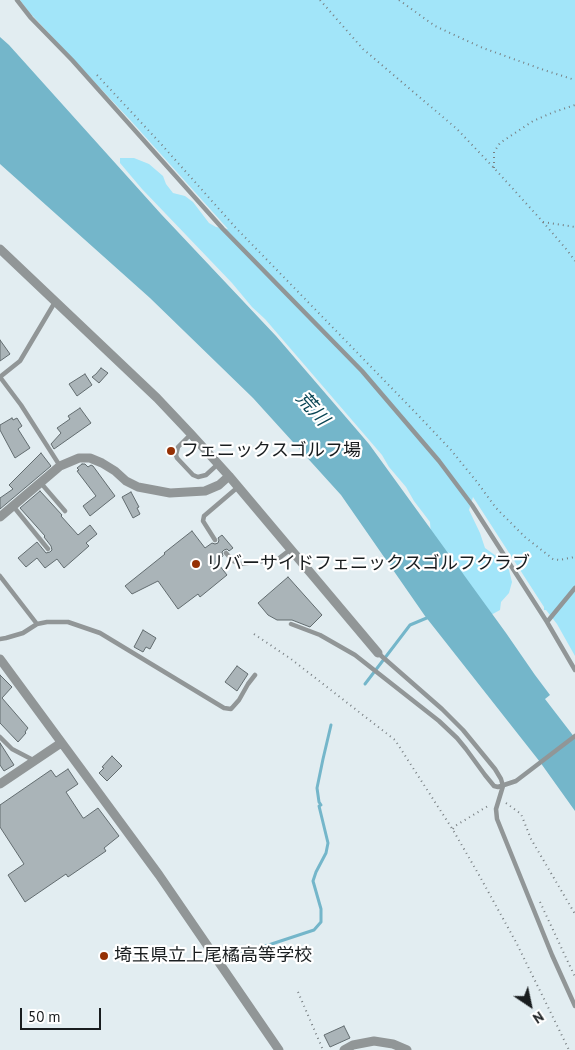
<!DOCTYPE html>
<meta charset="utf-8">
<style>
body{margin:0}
#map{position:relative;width:575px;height:1050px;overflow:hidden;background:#e2edf1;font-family:"PT Sans",sans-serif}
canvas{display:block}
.north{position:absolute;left:505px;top:980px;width:50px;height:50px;-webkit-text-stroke:4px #fff;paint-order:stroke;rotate:146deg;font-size:14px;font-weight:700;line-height:20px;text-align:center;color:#191d1f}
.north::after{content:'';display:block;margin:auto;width:18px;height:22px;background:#191d1f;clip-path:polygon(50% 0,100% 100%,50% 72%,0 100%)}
.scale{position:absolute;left:20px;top:1008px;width:81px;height:22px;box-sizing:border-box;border:2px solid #191d1f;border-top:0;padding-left:6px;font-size:15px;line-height:18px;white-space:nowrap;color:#191d1f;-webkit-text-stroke:4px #fff;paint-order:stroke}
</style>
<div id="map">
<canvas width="575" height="1050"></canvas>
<div class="north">N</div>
<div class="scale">50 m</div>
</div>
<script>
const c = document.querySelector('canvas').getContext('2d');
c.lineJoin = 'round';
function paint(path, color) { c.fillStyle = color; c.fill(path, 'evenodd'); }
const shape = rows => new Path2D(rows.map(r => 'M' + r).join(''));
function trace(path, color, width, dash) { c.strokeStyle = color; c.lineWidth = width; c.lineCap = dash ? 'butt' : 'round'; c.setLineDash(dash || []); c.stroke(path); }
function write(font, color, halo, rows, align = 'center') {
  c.font = font + ' "PT Sans","Noto Sans JP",sans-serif'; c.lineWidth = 4.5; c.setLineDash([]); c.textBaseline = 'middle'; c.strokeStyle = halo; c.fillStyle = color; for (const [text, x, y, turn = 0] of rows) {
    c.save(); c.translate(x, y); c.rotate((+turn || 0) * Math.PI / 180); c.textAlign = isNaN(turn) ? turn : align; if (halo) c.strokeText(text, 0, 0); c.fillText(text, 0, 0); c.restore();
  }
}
paint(shape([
 [20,0,575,0,575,656,557,624,546,610,544,610,544,607,473,497,469,510,480,533,485,548,499,558,509,570,512,582,509,593,501,602,500,610,489,616,452,566,451,554,439,547,431,536,430,522,414,501,406,487,389,467,382,455,265,319,252,307,232,283,142,189,120,163,120,158,134,158,149,164,163,176,166,184,173,193,185,196,193,202,209,223,216,227,228,229,132,122,29,12]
]), '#a2e5f9');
paint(shape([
 [0,37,9,45,161,214,276,336,369,444,506,633,535,675,550,695,545,699,575,738,575,811,540,762,425,616,341,495,253,398,150,298,0,164]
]), '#74b6ca');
trace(shape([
 [365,684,410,625,429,617],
 [229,958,314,930,321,922,321,909,313,881,316,872,326,853,328,843,319,806,321,805,319,802,317,788,323,759,331,725]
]), '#74b6ca', 3);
const building = shape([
 [0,340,10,354,0,361,0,340],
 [101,368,108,373,99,383,92,377,96,374,101,368],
 [85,374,92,385,77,396,69,384,85,374],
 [80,408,91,423,54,449,51,444,61,433,57,428,70,419,68,416,80,408],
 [12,418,13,420,17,418,22,426,18,429,30,448,15,458,0,430,0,425,12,418],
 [41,453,51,466,0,509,0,498,13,489,9,485,41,453],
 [82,464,85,464,88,467,91,465,93,466,115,496,90,516,83,506,96,496,77,471,79,470,77,468,82,464],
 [40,491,62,515,61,516,78,535,90,525,97,534,86,543,89,546,64,568,57,559,45,568,37,558,26,567,18,558,37,542,46,553,50,552,52,550,51,546,44,537,45,536,20,508,40,491],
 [131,492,139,507,137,508,140,514,133,518,122,497,131,492],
 [192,531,205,548,212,543,215,544,218,543,219,540,218,538,222,535,233,548,229,551,227,549,224,550,222,552,223,556,216,561,227,575,200,597,198,594,178,609,158,581,132,594,125,586,165,554,164,553,192,531],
 [288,577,322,615,310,627,292,620,277,620,268,615,258,603,288,577],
 [143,630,156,638,150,649,146,647,143,652,134,647,143,630],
 [237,666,248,674,237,691,225,682,237,666],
 [0,675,12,687,2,698,28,728,25,732,26,733,18,742,0,723,0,675],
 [0,743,14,765,4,771,0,765,0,743],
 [112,756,122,766,107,781,99,773,104,768,102,767,112,756],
 [68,769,78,784,66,792,83,818,84,818,98,808,119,836,104,848,106,851,68,877,66,874,25,902,8,875,24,864,0,827,0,805,51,770,56,777,68,769],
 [344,1026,350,1038,330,1047,324,1035,344,1026]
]);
paint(building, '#aab4b8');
trace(building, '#626c6f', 1);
trace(shape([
 [320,0,363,49,457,129,494,168,543,222,567,250,575,261],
 [399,0,435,26,463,39,483,48,544,70,575,80],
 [97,75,162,145,236,228,414,411,451,450,477,482,496,508,525,537,553,559,559,560,575,557],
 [494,168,494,152,500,143,533,121,554,112,575,105],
 [543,222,575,227],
 [254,634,291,659,395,740,453,830,479,875,517,944,569,1050],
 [506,803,521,814,531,839,575,914],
 [453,829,455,826,488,806],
 [540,902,575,977],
 [298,992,323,1050]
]), '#787f82', 2, [1, 4]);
trace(shape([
 [17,0,31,18,72,60,223,229,362,371,439,461,472,505,547,622],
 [0,377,21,405,60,466],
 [0,377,20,361,55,302],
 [191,434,178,447,176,455,177,458,193,475,198,477,206,475,218,464],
 [40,482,65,511],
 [13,506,48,549],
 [215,540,203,521,204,516,238,487],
 [226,553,233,561,240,564,278,559,291,549],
 [0,576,37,624],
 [575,588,547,622,575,670],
 [291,624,320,635,355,655,439,721,457,738,466,749,485,775,494,786,498,787,516,781,575,736],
 [0,639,6,638,23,633,37,624,47,622,68,622,100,633,224,708,231,709,239,700,248,684,255,675],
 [378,653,442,709,463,730,495,769,501,779,503,786,496,809,497,819,552,955,575,1006],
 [0,737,12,749,35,761]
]), '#919697', 4.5);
trace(shape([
 [0,249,157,398,191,434,229,476,378,653],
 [0,517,60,466,79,458,90,458,102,463,115,471,126,481,138,487,170,493,205,491,219,485,229,476],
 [0,659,159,875,279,1050],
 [0,784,61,743],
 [344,1050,353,1045,374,1041,393,1044,407,1050]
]), '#919697', 9);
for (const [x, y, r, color] of [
 [171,451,5,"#953004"],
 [196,564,5,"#953004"],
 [104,956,5,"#953004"]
]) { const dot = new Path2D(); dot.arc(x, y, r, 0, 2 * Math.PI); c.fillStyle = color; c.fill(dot); trace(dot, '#fff', 2); }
write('18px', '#191d1f', '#fff', [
 ["フェニックスゴルフ場",181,451],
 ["リバーサイドフェニックスゴルフクラブ",206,564],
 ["埼玉県立上尾橘高等学校",114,956]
], 'left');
write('italic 19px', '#094554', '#fff', [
 ["荒川",312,409,48]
]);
</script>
